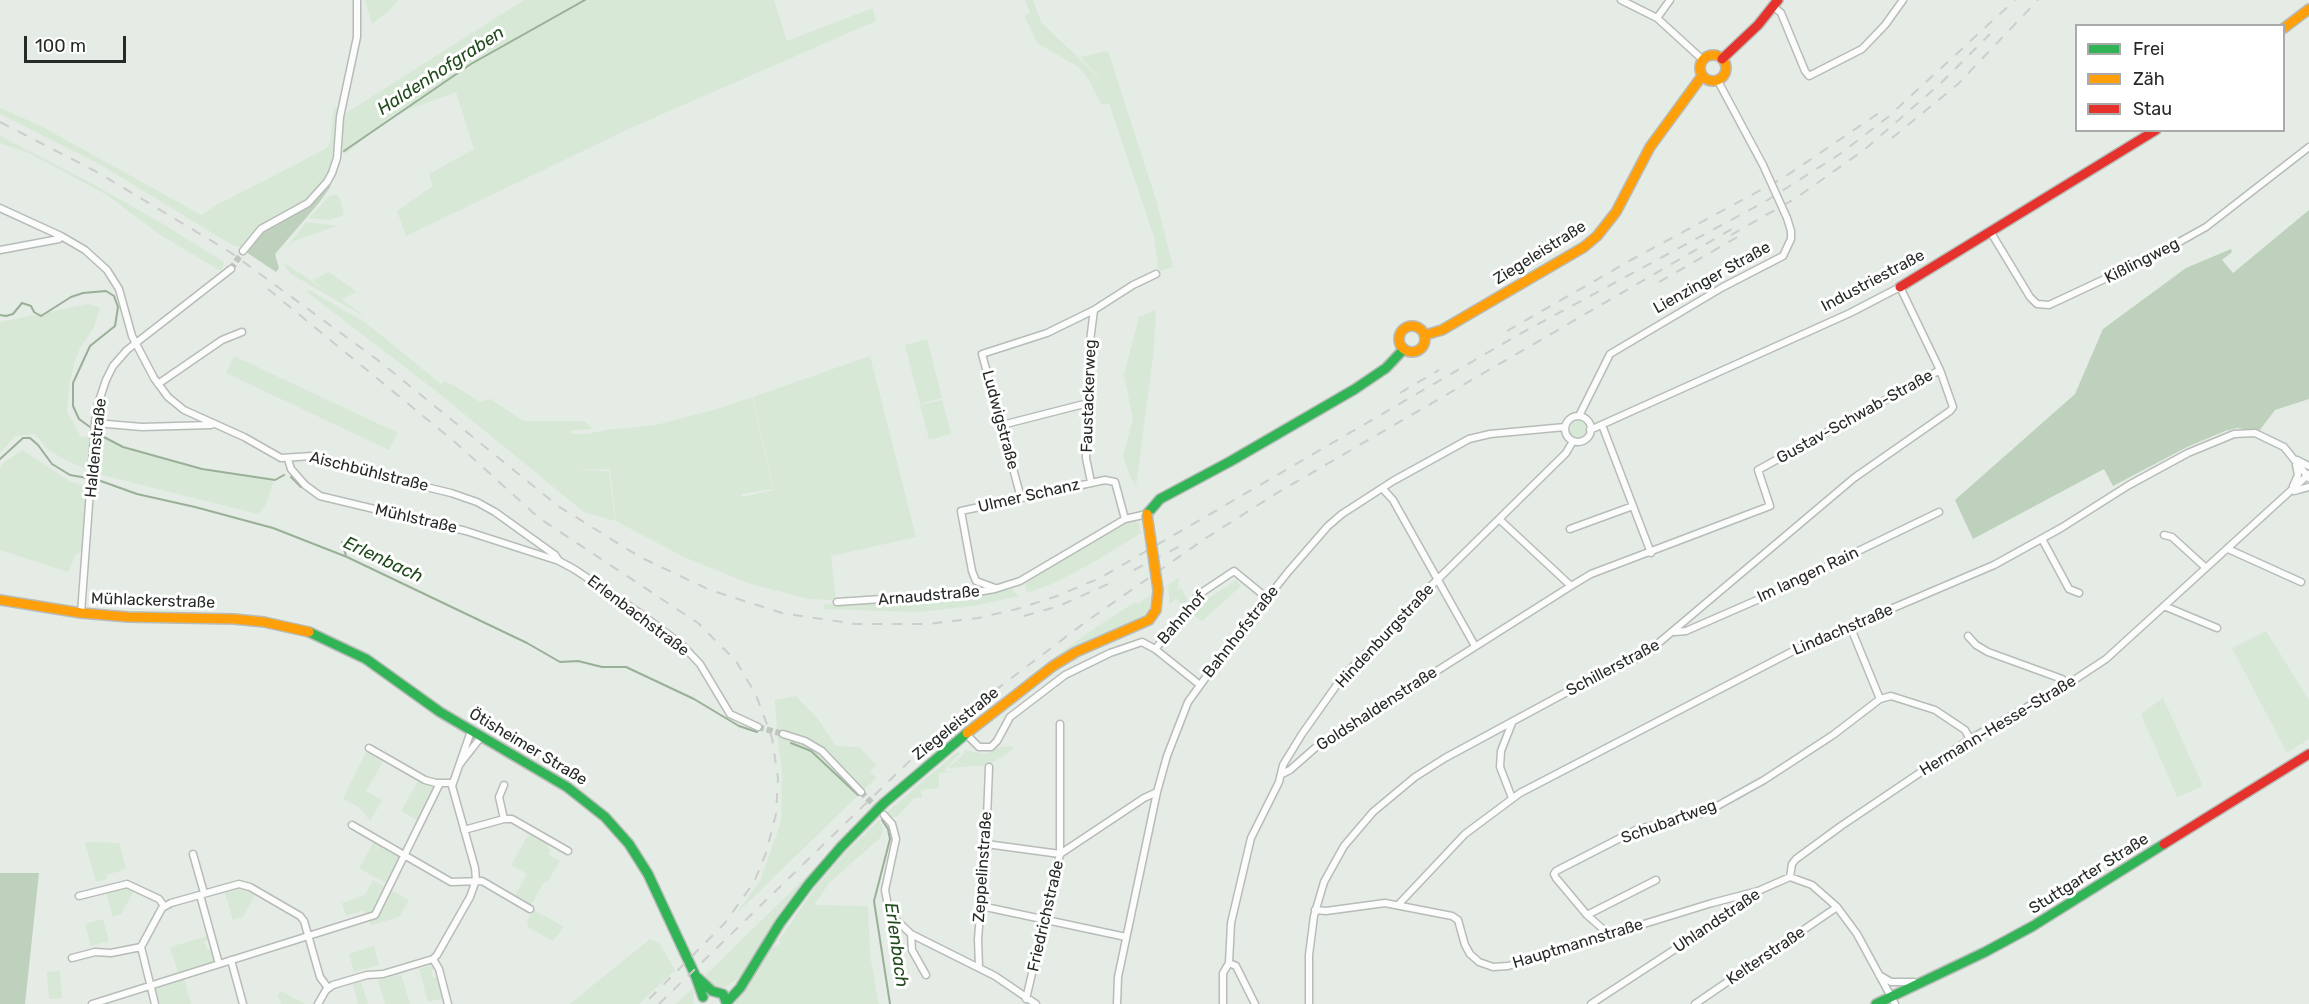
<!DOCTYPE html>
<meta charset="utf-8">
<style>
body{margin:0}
#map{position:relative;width:2309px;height:1004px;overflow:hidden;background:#e5ebe5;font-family:Rubik,sans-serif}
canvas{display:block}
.legend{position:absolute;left:2075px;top:24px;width:210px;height:108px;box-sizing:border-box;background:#fff;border:2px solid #a9aaa9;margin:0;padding:8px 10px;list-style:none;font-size:18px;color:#272b27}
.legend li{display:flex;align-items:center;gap:12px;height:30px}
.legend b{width:30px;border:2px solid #a9aaa9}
.scale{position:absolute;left:24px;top:36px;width:102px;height:27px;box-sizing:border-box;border:3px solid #272b27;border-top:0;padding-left:8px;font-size:18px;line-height:21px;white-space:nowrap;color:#272b27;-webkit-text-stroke:4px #fff;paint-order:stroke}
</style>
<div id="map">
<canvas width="2309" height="1004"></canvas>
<ul class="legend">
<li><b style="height:8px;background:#30b455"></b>Frei</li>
<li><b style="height:8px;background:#ff9f0a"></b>Zäh</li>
<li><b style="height:8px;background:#e5322d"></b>Stau</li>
</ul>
<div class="scale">100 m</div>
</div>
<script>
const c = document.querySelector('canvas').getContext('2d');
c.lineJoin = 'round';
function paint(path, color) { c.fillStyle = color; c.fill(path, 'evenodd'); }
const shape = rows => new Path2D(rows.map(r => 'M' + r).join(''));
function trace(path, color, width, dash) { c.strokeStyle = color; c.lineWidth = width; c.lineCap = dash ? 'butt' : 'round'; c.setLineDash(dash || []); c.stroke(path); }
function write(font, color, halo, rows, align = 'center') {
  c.font = font + ' Rubik,sans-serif'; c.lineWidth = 6; c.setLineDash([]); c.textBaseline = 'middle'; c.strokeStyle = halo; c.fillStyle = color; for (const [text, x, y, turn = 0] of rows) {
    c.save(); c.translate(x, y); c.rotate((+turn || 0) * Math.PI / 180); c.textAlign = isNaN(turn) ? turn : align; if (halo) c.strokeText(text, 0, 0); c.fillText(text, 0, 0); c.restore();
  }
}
paint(shape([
 [365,0,398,0,389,11,372,24],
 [524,0,774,0,787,41,873,8,876,21,635,126,406,236,397,211,433,186,429,174,474,149,456,92,394,115,346,153,339,154,343,115],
 [1025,0,1033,0,1041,22,1095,74,1102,89,1096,74,1080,57,1108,51,1156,200,1173,267,1160,271,1158,268,1154,237,1109,103,1102,105,1087,77,1077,66,1037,43,1024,15,1030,13],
 [334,107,337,107,334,150,330,171,323,182,305,200,258,227,241,247,234,246,101,165,0,114,0,108,41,126,201,215,219,203,225,201,327,148,330,142],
 [0,136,91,183,158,221,224,262,221,271,162,236,107,195,31,154,0,143],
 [336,194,340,199,344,215,328,220,309,218,328,197],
 [306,222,337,226,294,241,288,246],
 [282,262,329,292,313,280,329,272,357,292,342,299,365,317,291,274],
 [309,290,366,323,441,384,444,381,453,385,480,402,491,399,523,421,584,421,593,429,571,430,571,434,587,434,606,430,656,425,724,407,752,397,773,489,741,494,742,497,774,490,753,397,870,356,916,537,831,556,836,600,809,599,751,584,684,557,616,521,610,469,571,470,609,471,615,521,584,512,436,391,307,292],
 [88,304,100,308,93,329,80,348,74,364,69,386,67,412,81,437,100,436,123,448,201,470,274,481,265,506,258,514,98,474,67,461,47,449,35,434,15,436,0,453,0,322],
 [1156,310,1153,356,1136,486,1130,476,1123,456,1133,419,1124,375,1139,317],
 [927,339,942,398,920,404,905,345],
 [234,356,398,433,389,450,226,373],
 [942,400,951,434,929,440,920,405],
 '1570 429a8 8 0 1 1 16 0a8 8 0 1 1-16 0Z',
 [22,450,71,482,88,486,82,551,75,555,68,572,0,550,0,468,2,464],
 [1132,520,1138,522,1141,533,1094,562,1052,584,1027,593,1025,585,1032,577],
 [1179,577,1178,588,1182,589,1188,601,1181,604,1176,598,1170,604,1168,585],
 [1236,580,1241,586,1202,621,1191,613,1197,602,1202,603],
 [1012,589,1019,596,973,606,919,612,824,609,824,604,981,595],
 [1151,595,1149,609,1143,616,1063,654,1024,680,1086,634,1135,602,1138,604],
 [2266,631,2309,700,2309,739,2287,753,2232,648],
 [796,696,818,719,836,746,859,747,876,765,870,771,876,778,736,914,760,881,781,822,782,769,778,744,775,700],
 [2163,698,2203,786,2177,797,2141,714],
 [1011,746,1014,749,989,765,948,768,963,755,965,750,985,754,1000,747],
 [366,752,383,762,366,791,382,800,370,821,360,808,343,799],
 [957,752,961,753,945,769,946,771,955,772,939,773,939,788,921,790,922,798,914,798,897,817,890,817,885,814],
 [418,781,435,788,419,821,401,811],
 [879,820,883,829,880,838,830,882,814,905,868,906,870,954,878,1002,880,1004,734,1004,771,949,781,943,779,940,815,888,846,852],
 [530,832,549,842,547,847,551,849,548,854,560,861,548,881,543,883,531,905,515,896,527,874,511,865],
 [85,842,119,843,126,869,106,875,107,879,96,882],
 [374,842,401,857,387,884,359,868],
 [819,864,791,899,740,977,725,987,710,985,703,978],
 [373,880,386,887,373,913,366,915,364,910,346,916,342,903,365,895],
 [125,886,135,889,121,914,112,916,106,891],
 [238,889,246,890,255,895,243,917,233,920,225,893],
 [391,890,409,900,399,917,371,925,370,920,377,918],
 [534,910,564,927,553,941,529,928,527,921],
 [103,919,109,941,91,946,85,924],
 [208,936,209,939,204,941,207,950,212,949,215,962,178,973,170,947],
 [650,939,660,944,675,970,639,1004,570,1004],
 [374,946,379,965,354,972,349,954],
 [429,966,436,968,431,971,433,978,438,977,444,998,428,1002,419,969],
 [60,971,62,998,49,999,47,972],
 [401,974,410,1004,385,1004,378,980],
 [184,978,191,1004,160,1004,155,987],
 [361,982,363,988,368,1004,358,1004,353,984],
 [693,988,694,992,693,1004,676,1004],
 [281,991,305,1004,281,1004,278,995]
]), '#d7e8d6');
paint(shape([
 [328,185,331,186,318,204,275,254,279,268,276,272,246,252,268,227,310,204],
 [2309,210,2309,399,2275,410,2259,431,2237,428,2225,431,2187,447,2113,486,2104,469,1973,539,1955,500,2075,394,2103,329,2186,268,2231,249,2232,252,2222,260,2233,273],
 [0,873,39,873,25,1004,0,1004]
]), '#bed1bc');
trace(shape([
 [344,151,471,64,585,0],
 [0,315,6,316,13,314,22,303,31,306,34,312,41,316,71,297,83,293,106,291,114,296,118,307,115,326,90,346,73,383,73,406,79,419,90,427],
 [100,435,123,447,202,469,275,480,284,475],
 [0,459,23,438,30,438,38,445,52,464,70,475,98,480,137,494,195,507,273,528,347,557,527,643,560,662,578,661,602,667,626,667,694,699,739,726,757,732],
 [291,477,301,487],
 [342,542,346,556],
 [791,743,811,751,858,795],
 [882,820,888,829,890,839,874,901,890,1004]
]), '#99af97', 2);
trace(shape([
 [231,269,243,251],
 [758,727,783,734],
 [861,792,880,811]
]), '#bfc5bf', 6, [6, 3]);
const street = shape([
 [1621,0,1657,18,1703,60],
 [1774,7,1781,13,1805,71,1809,76,1862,49,1885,25,1903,0],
 [1657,18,1670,0],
 [1718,81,1763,165],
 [0,208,61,236,85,250,107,270,119,289,132,336,154,378,168,397,184,410,244,437,281,458,312,456,368,473,451,493,477,502,495,512,555,555,559,561],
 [1990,231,2030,297,2037,304,2049,305,2156,255,2206,227,2309,147],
 [0,250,59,239,61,236],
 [243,251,261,229,308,203,327,182,332,173,337,158,340,117,357,37,357,0],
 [158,384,222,340,242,332],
 [1579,416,1610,354,1723,287,1783,256,1791,239,1791,231,1787,218],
 '1565 429a13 13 0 1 1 26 0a13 13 0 1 1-26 0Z',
 [95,423,142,427,211,425],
 [1002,425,1088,403],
 [1602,425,1651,553],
 [288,459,291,469,305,485,320,496,466,531,559,561,574,569,641,614,682,645,700,664,730,714,758,727],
 [2297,460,2309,466],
 [1091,482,1086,458,1090,341,1094,310],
 [2293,486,2298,475,2296,465],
 [1383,489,1393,500,1475,646],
 [2294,491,2309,487],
 [1021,498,982,354,1047,333,1094,310,1133,285,1156,274],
 [1499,519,1571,586,1591,574,1770,506,1758,470,1940,370],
 [1570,529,1633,506],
 [2164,535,2172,537,2206,568],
 [2042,539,2069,589,2079,593],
 [2228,549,2301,582],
 [995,588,976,581,972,571,961,511,1105,480,1115,482,1125,519],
 [837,602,971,593,995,589,1020,581,1125,519,1147,514],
 [2164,606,2217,628],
 [81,613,95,423,98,404,106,380,113,366,127,350,231,269],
 [1850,626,1880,699,1891,696,1935,710,1965,730,1970,739],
 [1675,632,1686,631,1757,600,1939,512],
 [1968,636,1976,645,1988,652,2062,679,2068,684],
 [1155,649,1188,612,1198,595,1234,571,1267,598],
 [783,734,805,741,822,751,861,792],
 [966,734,979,747,991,747,997,741,1010,717,1065,675,1110,653,1142,642,1155,649,1200,685],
 [369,748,425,780,436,783,452,783],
 [460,764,481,737],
 [1282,774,1290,770,1315,748,1571,586],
 [504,785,499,797,504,819],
 [1512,798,1500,767,1501,751,1512,723],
 [884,815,892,824,896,839,885,890,888,906,892,916,911,934,995,976,1036,1004],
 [352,825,451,882,482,881,530,909],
 [464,830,504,819,512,819,568,851],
 [986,844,1060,854,1144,798,1157,792],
 [193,854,204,893],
 [1790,877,1792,864,1796,859,1841,826,1970,739,2068,684,2106,659,2309,474],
 [200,895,219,964],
 [79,896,127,884,159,899,164,906],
 [1398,905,1465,834,1520,793,1797,649,1994,565,2061,528,2129,485,2188,453,2234,434,2255,433,2284,447,2309,478],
 [981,906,1126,937],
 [1315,910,1326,911,1385,903,1452,916,1458,920,1465,945,1470,954,1479,962,1493,967,1508,966,1712,903,1758,891,1790,877,1812,885,1837,907,1857,934,1895,1004],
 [1587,915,1656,880],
 [911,934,912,950,926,975],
 [1607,936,1604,930,1587,915,1556,878,1554,874,1556,871,1638,829,1700,814,1710,810,1764,780,1833,735,1880,699],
 [72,958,95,952,111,953,141,947],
 [433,959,439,969,448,1004],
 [231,960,243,1004],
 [1229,963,1236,966,1255,1004],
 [979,967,978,939,986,844,989,767],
 [1879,975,1891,982,1914,982],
 [1026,999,1060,854,1060,724],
 [92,1004,375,915,440,783],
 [155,1004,141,947,162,908,171,903,239,884,250,887,300,916,304,921,320,977,328,988],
 [318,1004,326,990,333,985,367,975,383,974,433,959,437,955,470,897,476,880,475,868,452,786,471,731],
 [1117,1004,1118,977,1157,792,1167,756,1188,702,1219,659,1288,572,1328,526,1342,514,1393,481,1469,439,1490,434,1565,427],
 [1223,1004,1223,973,1229,963,1231,923,1251,838,1279,782,1283,765,1302,734,1341,679,1430,587,1566,453,1573,441],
 [1309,1004,1309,955,1314,916,1324,882,1344,846,1373,812,1415,777,1445,758,1567,692,1640,657,1655,646,1854,478,1950,411,1953,407,1940,370,1900,287,1850,313,1590,430],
 [1591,1004,1746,903,1758,892],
 [1695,1004,1837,907]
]);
const fast = shape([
 [1147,514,1160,499,1231,461,1355,389,1386,368,1404,349],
 [309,632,366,659,440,712,567,787,605,817,629,844,648,874,696,977,703,997],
 [698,978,712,991,723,994,727,1004],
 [727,1002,740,988,780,923,809,884,841,847,884,803,967,733],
 [1876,1004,1985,952,2033,926,2164,844]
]);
const slow = shape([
 [2284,28,2309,9],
 '1700 68a13 13 0 1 1 26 0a13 13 0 1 1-26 0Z',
 '1399 339a13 13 0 1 1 26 0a13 13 0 1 1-26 0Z',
 [1425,335,1442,330,1584,247,1597,236,1616,212,1650,147,1702,76],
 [0,600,81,613,128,617,234,619,264,622,309,632],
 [967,733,1053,666,1076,652,1149,620,1156,610]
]);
const jam = shape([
 [1722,59,1758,25,1778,0],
 [1900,287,2156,130],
 [2164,844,2309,754]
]);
trace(street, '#b8bcb8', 9);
trace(fast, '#b8bcb8', 12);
trace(slow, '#b8bcb8', 12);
trace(jam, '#b8bcb8', 12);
trace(street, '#fbfcfb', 6);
trace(fast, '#30b455', 9);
trace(slow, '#ff9f0a', 9);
trace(jam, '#e5322d', 9);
trace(shape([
 [0,122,97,172,230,252,379,361,558,506,640,557,710,590,782,613,855,624,928,624,978,618,1017,609,1057,596,1100,578,1518,335,1766,201,1840,154,1888,117,2015,0],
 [1892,138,1958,84,2038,0],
 [1731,235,1796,198,1864,150,1940,84,1990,34],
 [1659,282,1741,235],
 [268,289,456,443,539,518,698,623,736,661,756,695,772,738,778,778,776,814,766,853,754,882,725,923,644,1004],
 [1507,331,1631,260,1783,178,1879,113],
 [1400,393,1439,370],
 [1134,570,1182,545],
 [1024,616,1059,606,1108,584],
 [659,1004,921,750,969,710,1087,621,1206,538,1277,493,1737,226]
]), '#cccdcc', 2, [10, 10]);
const streetBridge = shape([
 [1763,165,1787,218]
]);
const slowBridge = shape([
 [1147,514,1158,590,1156,610]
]);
trace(streetBridge, '#b8bcb8', 9, []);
trace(slowBridge, '#b8bcb8', 12, []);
trace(streetBridge, '#fbfcfb', 6);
trace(slowBridge, '#ff9f0a', 9);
write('16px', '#272b27', '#fff', [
 ["Ziegeleistraße",1540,253,-32],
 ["Kißlingweg",2142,261,-27],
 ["Lienzinger Straße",1712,278,-29],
 ["Industriestraße",1873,281,-28],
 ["Faustackerweg",1089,396,-88],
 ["Gustav-Schwab-Straße",1855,417,-29],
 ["Ludwigstraße",1000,420,75],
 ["Haldenstraße",96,448,-84],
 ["Aischbühlstraße",369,472,14],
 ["Ulmer Schanz",1029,496,-13],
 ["Mühlstraße",416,519,13],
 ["Im langen Rain",1808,575,-25],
 ["Arnaudstraße",929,596,-5],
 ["Mühlackerstraße",153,601,2],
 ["Erlenbachstraße",638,616,37],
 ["Bahnhof",1182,618,-49],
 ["Lindachstraße",1843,630,-23],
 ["Bahnhofstraße",1241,632,-52],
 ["Hindenburgstraße",1385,636,-47],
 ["Schillerstraße",1613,668,-28],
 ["Goldshaldenstraße",1377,709,-33],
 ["Ziegeleistraße",956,724,-39],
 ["Hermann-Hesse-Straße",1998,726,-31],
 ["Ötisheimer Straße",528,747,31],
 ["Schubartweg",1669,822,-20],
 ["Zeppelinstraße",983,867,-86],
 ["Stuttgarter Straße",2089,874,-32],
 ["Friedrichstraße",1046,916,-77],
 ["Uhlandstraße",1717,921,-34],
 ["Hauptmannstraße",1578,944,-17],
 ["Kelterstraße",1766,956,-34]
]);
write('italic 18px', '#214a1d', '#fff', [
 ["Haldenhofgraben",441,71,-33],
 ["Erlenbach",383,560,25],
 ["Erlenbach",896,945,82]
]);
</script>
